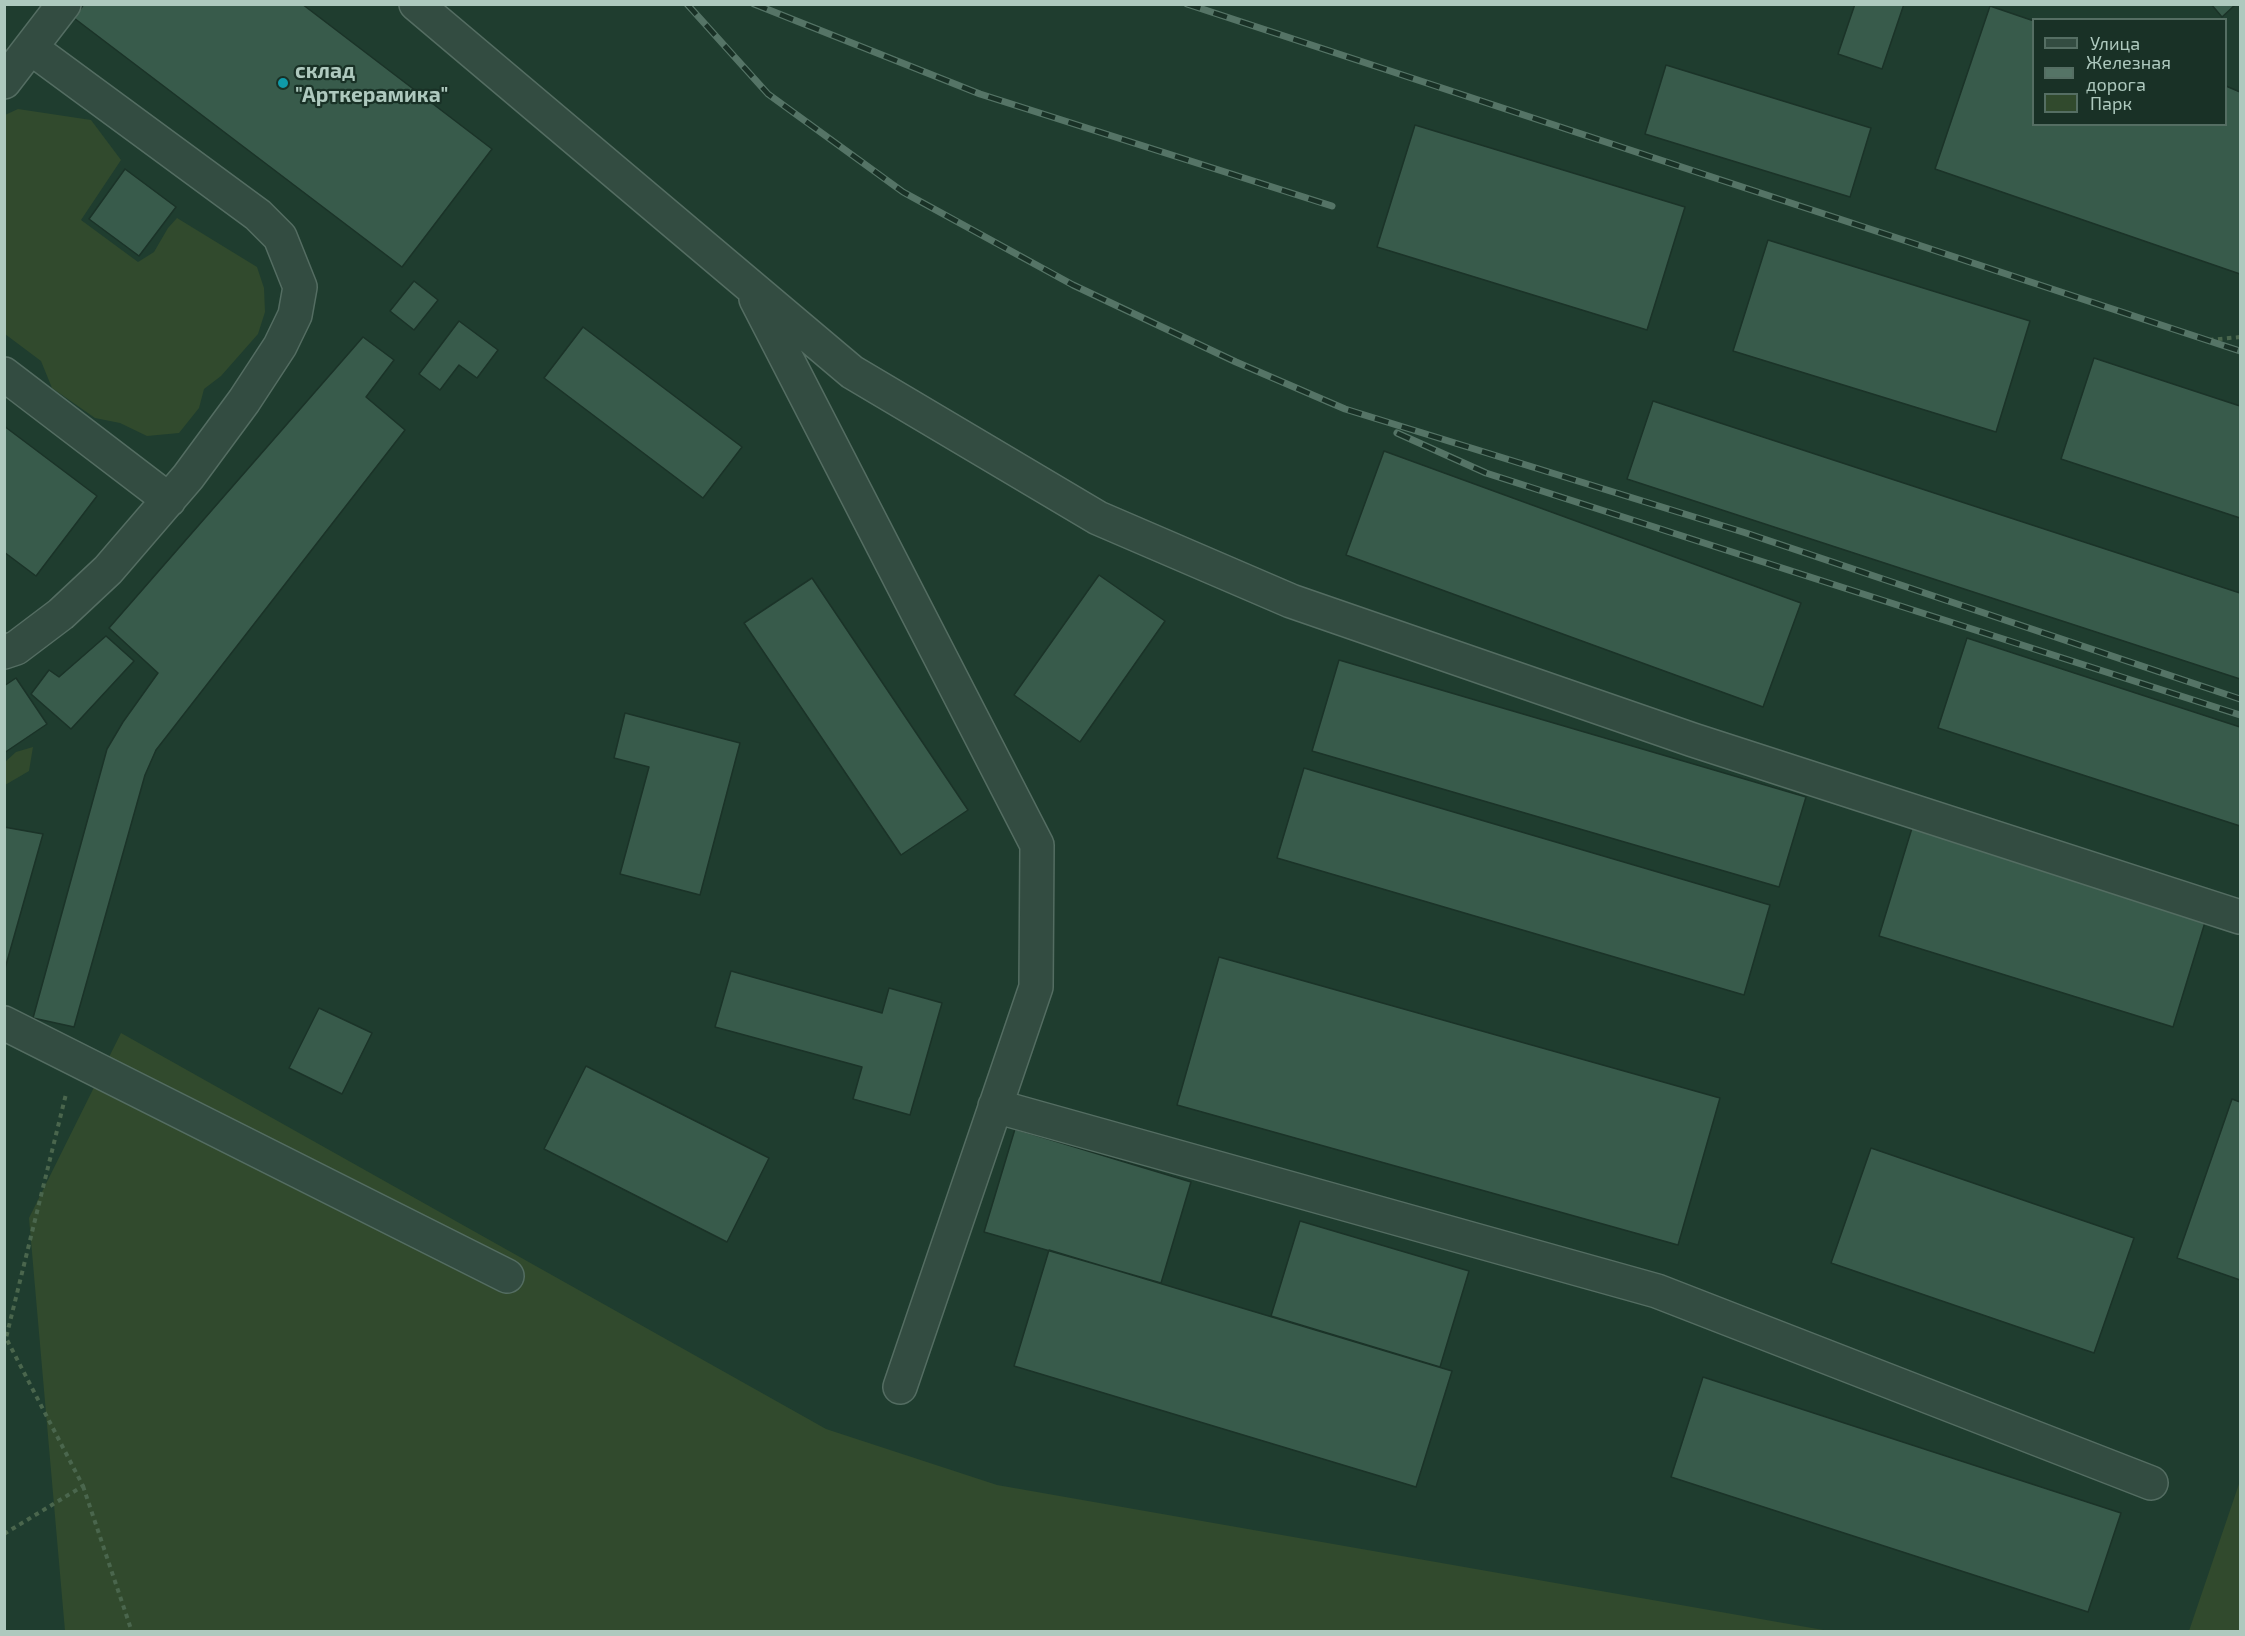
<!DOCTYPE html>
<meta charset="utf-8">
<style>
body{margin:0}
#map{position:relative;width:2245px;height:1636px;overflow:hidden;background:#1f3d2f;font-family:"Exo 2",sans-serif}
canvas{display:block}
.frame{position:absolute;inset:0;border:6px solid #aec9be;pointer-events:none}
.legend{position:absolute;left:2032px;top:18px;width:195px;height:108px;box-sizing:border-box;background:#193126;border:2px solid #556e63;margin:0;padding:8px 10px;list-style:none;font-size:18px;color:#aec9be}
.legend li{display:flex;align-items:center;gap:12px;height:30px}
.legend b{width:30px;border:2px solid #556e63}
</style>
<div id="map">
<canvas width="2245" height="1636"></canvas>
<div class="frame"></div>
<ul class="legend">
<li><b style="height:8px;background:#334c41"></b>Улица</li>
<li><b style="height:8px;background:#557466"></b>Железная дорога</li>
<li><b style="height:16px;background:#314a2d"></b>Парк</li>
</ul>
</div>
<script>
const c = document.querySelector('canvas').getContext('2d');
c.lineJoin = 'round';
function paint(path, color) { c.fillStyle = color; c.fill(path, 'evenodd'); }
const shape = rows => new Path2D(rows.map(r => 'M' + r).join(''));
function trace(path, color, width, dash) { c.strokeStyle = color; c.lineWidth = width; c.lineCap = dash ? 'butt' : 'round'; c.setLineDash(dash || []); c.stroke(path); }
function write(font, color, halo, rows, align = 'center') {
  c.font = font + ' "Exo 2",sans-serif'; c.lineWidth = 4.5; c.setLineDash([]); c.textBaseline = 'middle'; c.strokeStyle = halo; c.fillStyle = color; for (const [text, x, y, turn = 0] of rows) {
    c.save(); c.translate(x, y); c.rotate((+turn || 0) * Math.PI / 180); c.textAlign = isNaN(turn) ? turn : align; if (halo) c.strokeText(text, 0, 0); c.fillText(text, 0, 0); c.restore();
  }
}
paint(shape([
 [18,109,91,120,121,160,81,220,138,262,154,252,168,228,177,218,257,267,264,288,265,312,258,334,221,376,204,389,199,408,179,433,147,436,120,423,95,418,52,388,41,361,5,334,5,115],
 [33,747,29,771,5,785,5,762,16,752],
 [121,1033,826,1429,997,1485,1829,1631,65,1631,29,1218],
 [2240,1481,2240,1631,2189,1631]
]), '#314a2d');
const building = shape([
 [84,4,302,4,492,149,402,267,74,18,84,4],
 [1855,4,1904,4,1882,69,1838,54,1855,4],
 [2211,4,2236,4,2222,17,2211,4],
 [1990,6,2034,21,2034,124,2226,124,2226,86,2240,92,2240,274,1935,169,1990,6],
 [1666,65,1871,128,1850,197,1645,134,1666,65],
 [1415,125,1685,207,1647,330,1377,247,1415,125],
 [125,169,176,207,139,256,89,219,125,169],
 [1768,240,2030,321,1996,432,1733,351,1768,240],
 [414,281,438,300,414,330,390,311,414,281],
 [459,321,498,350,477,378,459,365,440,390,419,374,459,321],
 [583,327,742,447,703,498,544,378,583,327],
 [363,337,394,360,366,397,405,430,156,750,145,775,74,1027,33,1018,107,749,123,722,158,673,109,628,363,337],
 [2094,358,2240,406,2240,518,2061,459,2094,358],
 [1653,401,2240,593,2240,679,1627,479,1653,401],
 [4,426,97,496,36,576,4,552,4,426],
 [1384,451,1801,603,1763,707,1346,555,1384,451],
 [1099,575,1165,621,1080,742,1014,695,1099,575],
 [812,578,968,810,901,855,744,623,812,578],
 [106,636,134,661,71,729,31,694,49,670,59,677,106,636],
 [1967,638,2240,727,2240,826,1938,728,1967,638],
 [1339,660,1806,797,1779,887,1312,751,1339,660],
 [16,678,47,724,4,753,4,686,16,678],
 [625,713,740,743,700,895,620,874,649,767,614,758,625,713],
 [1304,768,1770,905,1744,995,1277,858,1304,768],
 [4,827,43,834,4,972,4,827],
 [1912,828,2206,919,2173,1027,1879,936,1912,828],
 [1219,957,1720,1098,1678,1245,1177,1105,1219,957],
 [731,971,882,1013,889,988,942,1003,910,1115,853,1099,862,1067,715,1027,731,971],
 [319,1008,372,1033,342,1094,289,1068,319,1008],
 [586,1066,769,1158,727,1242,544,1149,586,1066],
 [2232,1099,2240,1102,2240,1280,2177,1258,2232,1099],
 [1015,1129,1191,1182,1161,1283,984,1232,1015,1129],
 [1871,1148,2134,1238,2094,1353,1831,1263,1871,1148],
 [1300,1221,1469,1271,1440,1367,1271,1316,1300,1221],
 [1049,1250,1452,1371,1416,1487,1014,1366,1049,1250],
 [1703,1377,2121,1513,2088,1612,1671,1477,1703,1377]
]);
paint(building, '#385b4b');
trace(building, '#1b3328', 1.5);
const minor = shape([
 [416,4,852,372,1098,518,1291,601,1693,740,2240,917],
 [4,82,64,4],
 [756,299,1037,845,1036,987,900,1387],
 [4,374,169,500],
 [4,652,16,648,61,614,108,570,188,477,244,401,280,346,295,315,300,287,280,237,258,215,31,48],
 [4,1023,507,1276],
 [995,1106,1657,1291,2151,1483]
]);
trace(minor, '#546d62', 36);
trace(shape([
 [2209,340,2240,337],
 [83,1486,132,1632],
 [4,1534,83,1486,6,1338,66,1094]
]), '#4a664d', 4, [4.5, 4.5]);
trace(minor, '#334c41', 33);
const rail = shape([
 [687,4,768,94,903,192,1073,285,1236,362,1345,409,1746,533,2240,699],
 [754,4,980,94,1332,206],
 [1187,4,2240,351],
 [1397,433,1486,473,2240,715]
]);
trace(rail, '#557466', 7);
trace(rail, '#193126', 4.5, [14]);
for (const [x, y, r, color] of [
 [283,83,6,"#0f9aa8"]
]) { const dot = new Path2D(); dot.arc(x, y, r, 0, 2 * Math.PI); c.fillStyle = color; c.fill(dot); trace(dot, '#193126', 2); }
write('bold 21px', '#aec9be', '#193126', [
 ["склад",295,71],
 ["\"Арткерамика\"",295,95]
], 'left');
</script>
